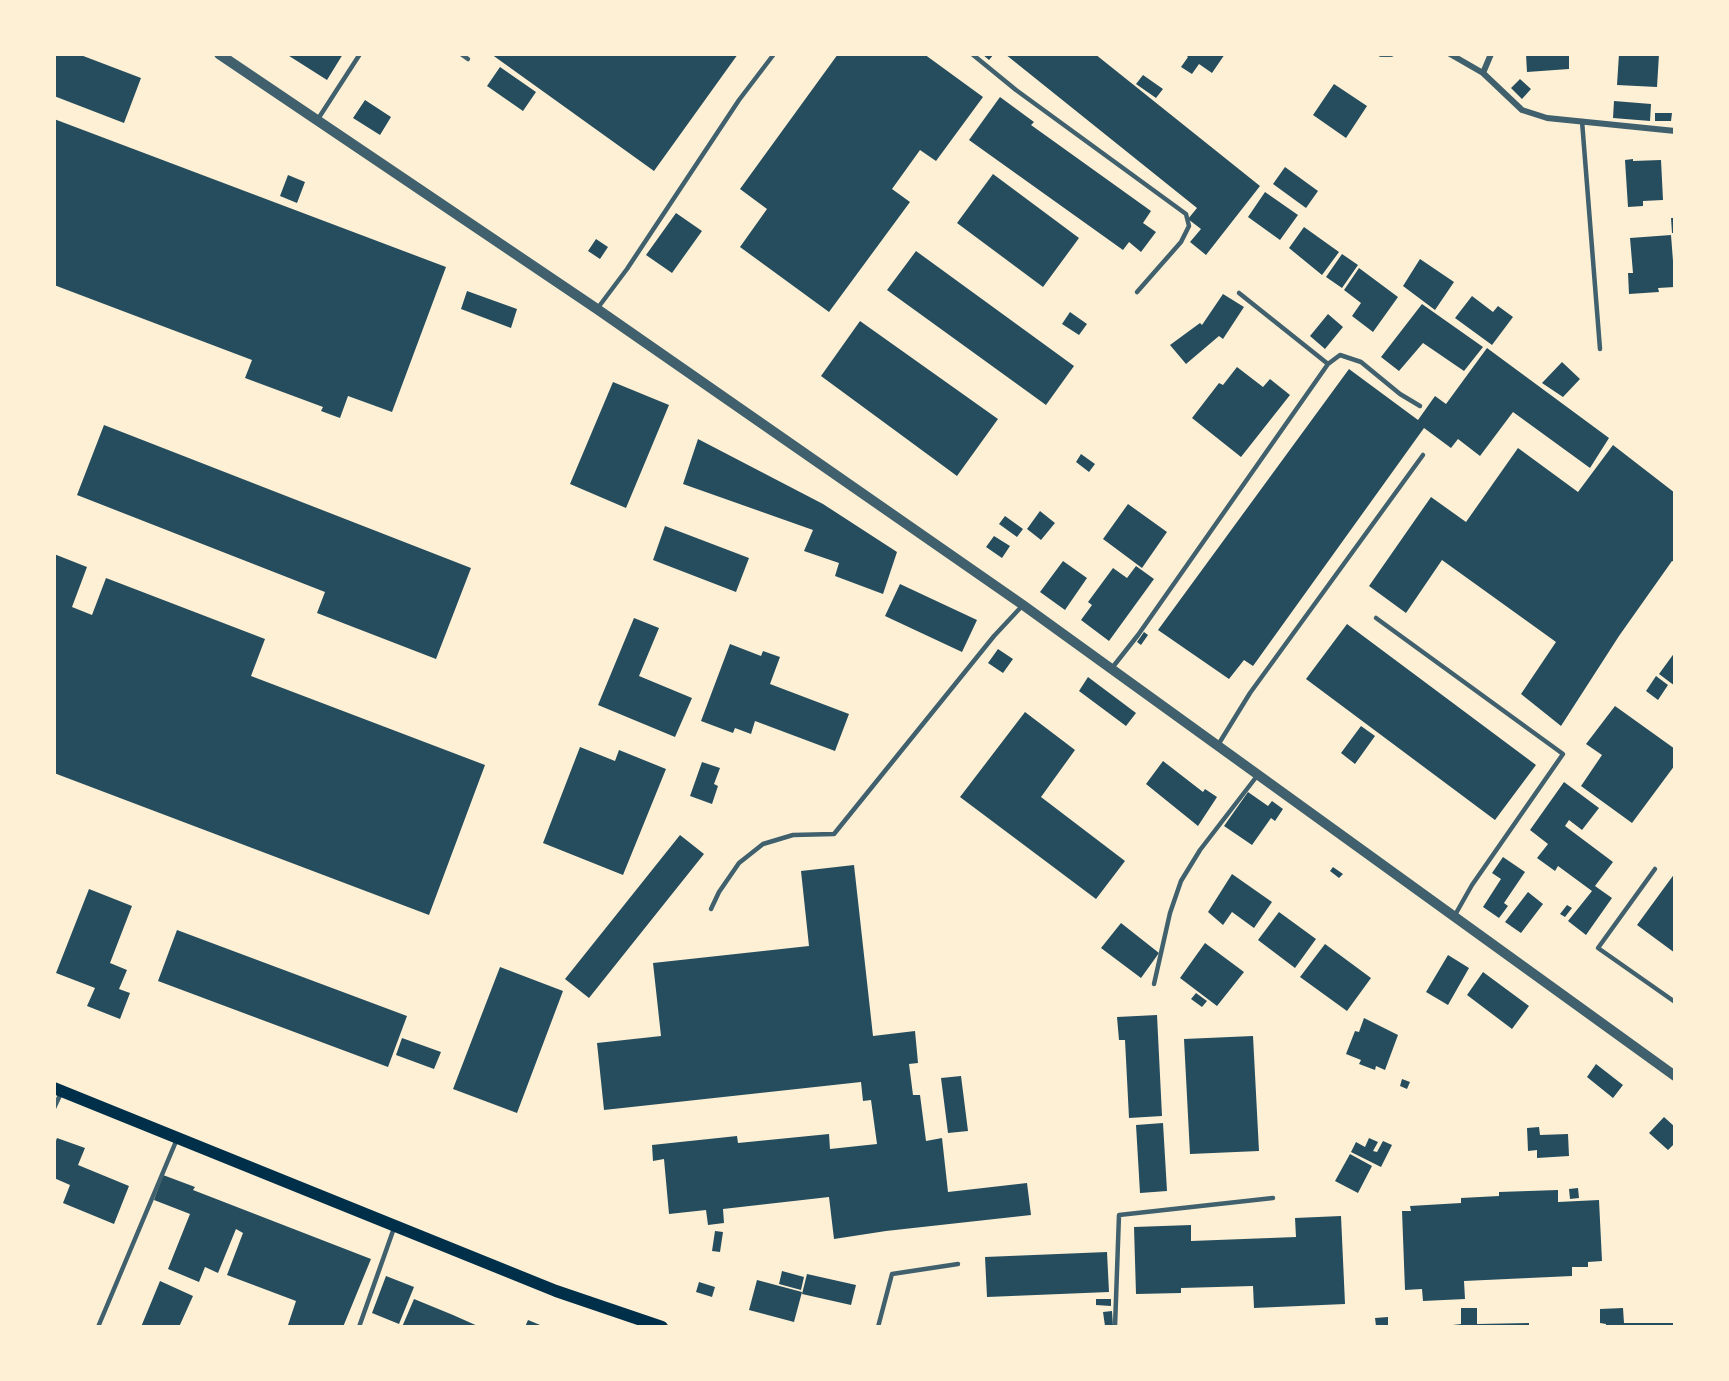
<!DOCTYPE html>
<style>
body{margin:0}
#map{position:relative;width:1729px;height:1381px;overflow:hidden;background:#fdf0d5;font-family:"Open Sans",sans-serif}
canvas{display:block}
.frame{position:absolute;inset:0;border:56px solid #fdf0d5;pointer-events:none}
</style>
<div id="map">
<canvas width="1729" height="1381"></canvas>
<div class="frame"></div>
</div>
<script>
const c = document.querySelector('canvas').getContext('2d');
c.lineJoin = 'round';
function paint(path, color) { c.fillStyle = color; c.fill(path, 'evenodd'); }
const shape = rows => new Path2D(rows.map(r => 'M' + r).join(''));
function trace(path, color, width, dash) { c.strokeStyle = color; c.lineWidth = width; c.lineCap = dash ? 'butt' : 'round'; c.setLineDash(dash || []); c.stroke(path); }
paint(shape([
 [54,54,78,54,141,78,124,123,54,96],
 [286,54,343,54,327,80],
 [491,54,738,54,654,171],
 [838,54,924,54,983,97,936,161,920,150,892,189,910,202,829,312,740,247,767,209,740,189],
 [982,54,994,54,989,60],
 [1005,54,1095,54,1260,186,1206,255,1190,242,1201,229,1188,219,1197,208],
 [1185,54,1225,54,1212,73,1199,64,1192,74,1181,67,1188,57],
 [1526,54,1569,54,1569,69,1527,72],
 [1619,54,1659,54,1657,87,1617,85],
 [500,67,536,92,523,111,487,86],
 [1143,75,1163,89,1156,98,1136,84],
 [1520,79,1531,89,1522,99,1511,88],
 [1334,84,1367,106,1346,138,1313,115],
 [1000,97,1034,122,1031,125,1151,211,1143,223,1156,232,1141,252,1129,242,1123,250,969,140],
 [365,100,391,117,380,135,353,118],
 [1614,101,1651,104,1650,121,1613,118],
 [1655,113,1672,113,1671,121,1655,121],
 [54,119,446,267,392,412,348,396,340,418,321,411,323,407,245,378,252,360,54,285],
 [1633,159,1633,161,1661,160,1663,200,1643,201,1643,206,1628,207,1625,160],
 [1285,167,1318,191,1306,208,1273,184],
 [993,174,1079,238,1043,287,957,223],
 [288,175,305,182,297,203,280,196],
 [1265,192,1298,215,1280,240,1248,217],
 [676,213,702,231,672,273,646,255],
 [1671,218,1675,218,1675,233,1672,233],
 [1304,227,1339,252,1322,275,1289,248],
 [1671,235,1675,287,1658,288,1659,292,1629,294,1628,273,1633,273,1630,238],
 [596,239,608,247,600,259,588,251],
 [916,251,1074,366,1046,405,887,290],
 [1342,254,1358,265,1342,288,1326,277],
 [1420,259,1454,282,1435,310,1403,286],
 [1359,268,1398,297,1373,332,1352,316,1361,303,1344,290],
 [467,291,517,309,511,328,461,309],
 [1223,294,1244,307,1223,339,1219,336,1186,364,1170,345,1200,323,1202,325],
 [1472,296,1493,312,1498,306,1513,317,1492,345,1455,318],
 [1422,304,1483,347,1464,371,1423,343,1399,371,1381,357],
 [1070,312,1087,324,1079,335,1062,324],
 [1328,314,1343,327,1325,349,1310,336],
 [860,321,998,419,957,476,821,376],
 [1487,348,1609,438,1590,468,1513,412,1480,456,1458,439,1451,448,1424,428,1253,666,1244,660,1229,679,1158,630,1349,369,1418,420,1435,396,1446,404],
 [1562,362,1580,379,1563,397,1542,383],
 [1237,367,1263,387,1270,379,1290,395,1241,457,1192,418,1219,383,1223,385],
 [613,382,669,405,626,508,570,484],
 [104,425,471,568,436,659,317,613,325,592,77,495],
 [698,439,823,504,897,552,883,594,835,576,839,563,804,551,813,530,683,484],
 [1613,445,1675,493,1675,562,1672,561,1619,636,1561,726,1521,694,1556,642,1442,560,1406,613,1369,586,1431,497,1466,522,1518,448,1578,492],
 [1081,454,1095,464,1089,472,1076,462],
 [1128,504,1167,532,1142,568,1103,539],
 [1040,511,1055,523,1041,540,1027,529],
 [1005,516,1023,529,1017,537,999,524],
 [665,526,749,558,736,592,653,560],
 [994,536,1010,546,1002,558,986,547],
 [54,554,87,567,72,607,92,615,106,578,265,639,251,676,485,765,429,915,54,773],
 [1063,561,1087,578,1065,610,1040,592],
 [1136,566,1154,579,1109,641,1081,620,1092,605,1088,602,1113,568,1127,578],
 [900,584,977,620,962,652,885,616],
 [634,618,659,628,639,676,692,698,675,737,598,705],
 [1347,624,1536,765,1495,820,1306,679],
 [1144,632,1148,635,1141,645,1137,642],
 [730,644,761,656,763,651,780,657,770,684,849,714,835,751,755,721,751,734,735,728,733,733,701,721],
 [998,649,1013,659,1003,673,988,663],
 [1675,652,1675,686,1659,674],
 [1656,676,1668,685,1658,700,1646,691],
 [1088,677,1136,713,1126,726,1079,691],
 [1615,706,1675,749,1675,765,1632,823,1581,786,1602,755,1586,744],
 [1025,712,1075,750,1041,797,1125,861,1096,899,960,797],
 [1361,726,1375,736,1355,764,1341,753],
 [580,747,615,761,619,750,666,769,623,875,543,843],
 [1163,761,1203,792,1205,789,1217,797,1198,826,1146,784],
 [702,762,720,768,714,784,718,786,712,804,690,796],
 [1564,782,1599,808,1582,830,1569,820,1565,826,1613,862,1595,886,1612,898,1586,935,1568,921,1592,891,1558,866,1555,871,1537,858,1548,844,1530,830],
 [1248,792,1268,806,1272,801,1283,809,1275,821,1271,818,1252,845,1224,826],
 [680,835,704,854,589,998,565,979],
 [1503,857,1525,872,1504,903,1508,906,1499,918,1483,907,1501,879,1492,873],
 [854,865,873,1036,915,1031,918,1063,909,1064,913,1095,920,1095,926,1141,942,1138,948,1192,1027,1183,1031,1215,886,1231,834,1239,829,1197,723,1209,724,1223,708,1225,706,1210,669,1214,664,1159,653,1161,652,1145,737,1136,738,1143,829,1134,830,1149,877,1144,871,1100,863,1101,861,1082,604,1110,597,1043,661,1036,653,963,809,946,801,871],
 [1333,867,1343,874,1339,878,1330,871],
 [1675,873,1675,953,1637,925],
 [1232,874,1272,902,1254,928,1232,912,1223,925,1208,912],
 [89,889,132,906,110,963,127,970,119,989,130,993,120,1019,87,1006,95,988,56,973],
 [1528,892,1543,904,1521,933,1505,922],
 [1567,905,1572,908,1565,917,1560,914],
 [1279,912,1316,939,1295,968,1258,940],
 [1121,923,1159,953,1141,978,1101,948],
 [177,930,407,1016,388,1067,158,981],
 [1205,943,1244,972,1217,1006,1180,978],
 [1325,944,1371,978,1347,1011,1300,977],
 [1448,955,1469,968,1448,1005,1426,992],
 [500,967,563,991,517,1113,453,1089],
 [1483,972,1529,1006,1512,1029,1467,995],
 [1196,993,1207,1001,1202,1007,1191,999],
 [1157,1015,1162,1116,1129,1118,1125,1040,1119,1040,1117,1017],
 [1364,1018,1398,1035,1385,1070,1376,1066,1375,1070,1359,1064,1361,1060,1346,1054,1355,1031,1359,1032],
 [1253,1036,1259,1151,1190,1154,1184,1039],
 [402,1038,441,1052,434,1069,396,1055],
 [1596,1064,1623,1085,1613,1098,1587,1077],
 [961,1076,968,1131,948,1133,941,1078],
 [1402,1079,1410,1082,1407,1089,1400,1086],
 [1664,1117,1675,1127,1675,1143,1668,1150,1649,1133],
 [1163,1123,1167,1191,1140,1193,1136,1125],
 [1539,1127,1540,1135,1568,1134,1569,1156,1537,1158,1537,1150,1528,1151,1527,1128],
 [57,1138,85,1148,78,1165,129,1186,114,1224,63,1203,70,1185,54,1178,54,1146],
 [1369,1138,1378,1142,1373,1151,1377,1152,1383,1141,1392,1145,1381,1167,1351,1152,1356,1142,1365,1147],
 [1350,1154,1372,1166,1358,1193,1335,1181],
 [163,1175,195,1187,193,1190,371,1259,343,1327,288,1325,296,1301,227,1275,243,1233,236,1229,218,1273,205,1267,199,1282,168,1269,190,1214,154,1200],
 [1578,1188,1579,1198,1570,1199,1569,1189],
 [1558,1190,1558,1202,1599,1200,1602,1261,1588,1262,1588,1267,1572,1267,1572,1276,1464,1281,1465,1299,1423,1301,1422,1289,1405,1290,1402,1211,1411,1211,1410,1206,1461,1203,1461,1198,1499,1196,1499,1192],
 [1341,1216,1345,1304,1254,1308,1253,1286,1181,1288,1181,1293,1136,1294,1134,1227,1191,1225,1191,1241,1296,1237,1295,1218],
 [715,1231,723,1232,720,1252,712,1251],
 [1107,1252,1109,1292,987,1297,985,1257],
 [782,1271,804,1277,801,1290,779,1284],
 [807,1274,856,1285,851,1305,802,1294],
 [386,1276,414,1287,399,1324,372,1313],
 [757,1280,802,1292,794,1322,749,1310],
 [160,1281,193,1296,179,1327,141,1327],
 [699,1282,715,1287,712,1297,696,1292],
 [414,1299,453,1315,480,1327,402,1327],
 [1096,1299,1111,1299,1111,1306,1096,1305],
 [1461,1308,1477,1308,1477,1324,1529,1323,1529,1327,1436,1327,1461,1324],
 [1623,1308,1624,1323,1675,1323,1675,1327,1606,1327,1606,1324,1600,1323,1600,1309],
 [1112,1311,1113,1326,1105,1326,1103,1312],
 [1388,1317,1388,1325,1376,1326,1375,1318],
 [528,1320,545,1327,525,1327]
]), '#264d5e');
trace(shape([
 [461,54,468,59],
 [972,54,1016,90,1186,214,1189,226,1181,242,1137,292],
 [318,119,360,54],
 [1582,121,1600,349],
 [1239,293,1328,364],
 [597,309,627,269,739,100,774,54],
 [1376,618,1563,754,1472,885,1455,915],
 [1112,668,1138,635,1328,364,1340,355,1361,362,1400,394,1420,406],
 [1218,745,1250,693,1423,455],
 [1655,869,1598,948,1675,1002],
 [711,909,719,892,739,863,763,844,793,835,834,834,994,636,1023,605],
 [1154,984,1170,913,1181,881,1200,850,1257,776],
 [54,1108,62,1091],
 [98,1327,177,1139],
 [359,1327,394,1228],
 [878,1327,892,1274,958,1264],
 [1115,1327,1119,1215,1273,1198]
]), '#3f606c', 4.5);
trace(shape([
 [1381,54,1391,54],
 [1450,54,1483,73,1522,110,1547,118,1675,131],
 [1483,73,1491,54]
]), '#3f606c', 6);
trace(shape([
 [219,54,597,309,1023,605,1675,1076]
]), '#3f606c', 10);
trace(shape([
 [54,1088,556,1291,662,1327]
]), '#003049', 12);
</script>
